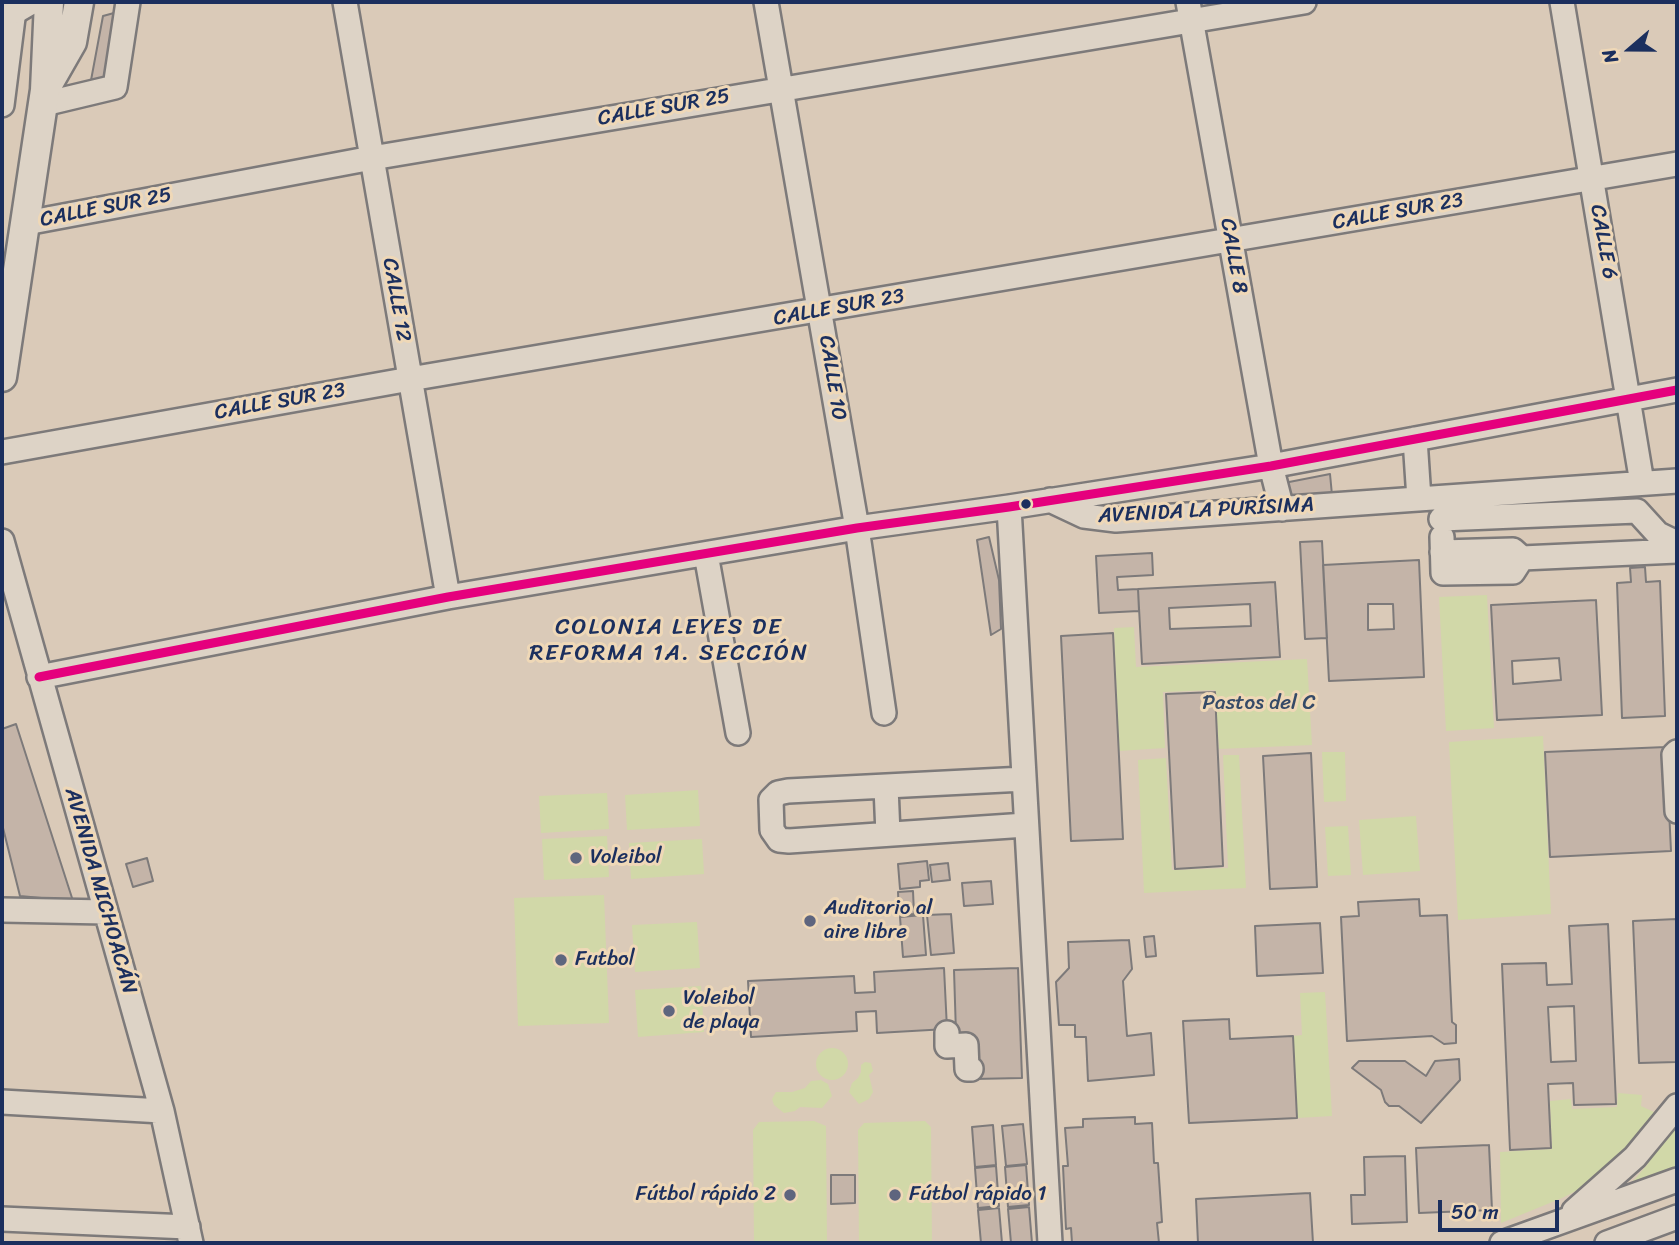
<!DOCTYPE html>
<meta charset="utf-8">
<style>
body{margin:0}
#map{position:relative;width:1679px;height:1245px;overflow:hidden;background:#dacab8;font-family:Sriracha,sans-serif}
canvas{display:block}
.frame{position:absolute;inset:0;border:4px solid #1b2f5e;pointer-events:none}
.north{position:absolute;left:1595px;top:14px;width:70px;height:70px;-webkit-text-stroke:5px #efd8b7;paint-order:stroke;rotate:250deg;font-size:19px;font-weight:700;line-height:28px;text-align:center;color:#1b2f5e}
.north::after{content:'';display:block;margin:auto;width:24px;height:32px;background:#1b2f5e;clip-path:polygon(50% 0,100% 100%,50% 72%,0 100%)}
.scale{position:absolute;left:1438px;top:1200px;width:121px;height:32px;box-sizing:border-box;border:4px solid #1b2f5e;border-top:0;padding-left:9px;font-size:21px;line-height:24px;white-space:nowrap;color:#1b2f5e;-webkit-text-stroke:5px #efd8b7;paint-order:stroke}
</style>
<div id="map">
<canvas width="1679" height="1245"></canvas>
<div class="frame"></div>
<div class="north">N</div>
<div class="scale">50 m</div>
</div>
<script>
const c = document.querySelector('canvas').getContext('2d');
c.lineJoin = 'round';
function paint(path, color) { c.fillStyle = color; c.fill(path, 'evenodd'); }
const shape = rows => new Path2D(rows.map(r => 'M' + r).join(''));
function trace(path, color, width, dash) { c.strokeStyle = color; c.lineWidth = width; c.lineCap = dash ? 'butt' : 'round'; c.setLineDash(dash || []); c.stroke(path); }
function write(font, color, halo, rows, align = 'center') {
  c.font = font + ' Sriracha,sans-serif'; c.lineWidth = 6; c.setLineDash([]); c.textBaseline = 'middle'; c.strokeStyle = halo; c.fillStyle = color; for (const [text, x, y, turn = 0] of rows) {
    c.save(); c.translate(x, y); c.rotate((+turn || 0) * Math.PI / 180); c.textAlign = isNaN(turn) ? turn : align; if (halo) c.strokeText(text, 0, 0); c.fillText(text, 0, 0); c.restore();
  }
}
paint(shape([
 [1487,595,1494,728,1446,731,1439,597],
 [1134,627,1136,667,1307,659,1312,745,1219,749,1215,690,1163,692,1165,748,1119,751,1114,628],
 [1543,736,1551,914,1458,920,1449,742],
 [1322,752,1345,752,1346,801,1324,802],
 [1223,755,1239,755,1246,888,1144,893,1138,760,1166,758,1172,870,1228,868],
 [698,790,700,826,627,830,625,795],
 [607,793,609,829,541,833,539,796],
 [1416,816,1420,871,1363,875,1359,820],
 [1348,826,1351,875,1328,876,1325,827],
 [607,836,609,877,544,880,542,839],
 [702,839,704,874,631,879,629,843],
 [604,895,609,1023,518,1026,514,898],
 [697,922,700,968,635,972,632,925],
 [701,986,704,1032,638,1037,635,990],
 [1325,992,1332,1116,1297,1118,1293,1036,1302,1035,1300,993],
 '816 1064a16 16 0 1 1 32 0a16 16 0 1 1-32 0Z',
 [865,1062,871,1063,873,1071,869,1075,873,1092,869,1099,859,1104,849,1092,852,1083,858,1078,861,1072,861,1065],
 [821,1080,828,1084,832,1096,822,1108,800,1107,795,1111,784,1113,774,1105,772,1099,776,1092,792,1092,805,1088,811,1081],
 [1618,1093,1642,1095,1641,1106,1656,1113,1622,1154,1594,1182,1562,1198,1501,1223,1500,1152,1552,1149,1550,1101,1571,1099,1572,1109,1617,1107],
 [1677,1117,1677,1174,1635,1186,1633,1181,1647,1165,1660,1140,1672,1132],
 [814,1121,826,1126,827,1243,754,1243,753,1130,759,1122],
 [925,1121,931,1127,932,1243,859,1243,858,1130,864,1123]
]), '#d1d8a8');
const building = shape([
 [125,10,112,85,89,91,103,16,125,10],
 [1330,474,1332,495,1285,498,1284,483,1330,474],
 [989,537,999,580,1001,629,991,635,977,540,989,537],
 [1322,541,1327,638,1305,639,1300,542,1322,541],
 [1152,553,1153,575,1117,577,1118,590,1138,589,1139,611,1099,613,1096,556,1152,553],
 [1419,560,1424,677,1329,681,1323,565,1419,560],
 [1368,604,1393,604,1394,629,1368,630,1368,604],
 [1645,567,1646,582,1660,581,1665,716,1622,718,1617,583,1631,582,1630,568,1645,567],
 [1275,582,1280,657,1142,664,1138,589,1275,582],
 [1250,604,1251,626,1170,629,1169,608,1250,604],
 [1596,600,1602,715,1497,720,1491,605,1596,600],
 [1559,658,1561,680,1513,684,1512,661,1559,658],
 [1113,633,1123,839,1071,841,1061,636,1113,633],
 [1215,692,1223,866,1175,869,1166,694,1215,692],
 [16,724,73,901,20,896,2,824,2,729,16,724],
 [1666,747,1671,851,1550,857,1545,752,1666,747],
 [1311,753,1317,887,1270,889,1263,756,1311,753],
 [147,858,153,881,133,887,126,864,147,858],
 [927,861,929,880,920,881,920,887,900,889,898,864,927,861],
 [948,863,950,880,932,882,930,865,948,863],
 [991,881,993,904,964,906,962,883,991,881],
 [913,891,914,914,899,915,898,892,913,891],
 [1419,899,1420,916,1447,915,1452,1022,1456,1025,1456,1043,1444,1044,1432,1036,1347,1041,1341,917,1359,916,1358,902,1419,899],
 [951,914,954,953,931,955,927,915,951,914],
 [923,915,926,955,903,957,900,917,923,915],
 [1677,919,1677,1062,1639,1063,1633,921,1677,919],
 [1320,923,1323,973,1257,976,1255,926,1320,923],
 [1608,924,1616,1104,1574,1105,1573,1083,1548,1084,1551,1148,1510,1150,1502,964,1546,963,1547,985,1572,984,1569,926,1608,924],
 [1574,1006,1576,1061,1551,1062,1548,1007,1574,1006],
 [1154,936,1156,956,1146,957,1144,937,1154,936],
 [1129,940,1132,969,1123,981,1127,1036,1151,1033,1154,1075,1088,1081,1086,1037,1075,1037,1075,1025,1059,1025,1056,982,1069,968,1068,942,1129,940],
 [944,968,947,1029,877,1033,876,1011,856,1012,857,1031,751,1037,748,981,854,976,855,993,875,992,874,972,944,968],
 [1018,968,1022,1078,974,1079,972,1034,956,1034,954,970,1018,968],
 [1229,1019,1230,1039,1293,1036,1297,1118,1189,1123,1183,1021,1229,1019],
 [1459,1059,1460,1080,1421,1123,1399,1106,1389,1106,1385,1102,1381,1090,1352,1068,1359,1061,1405,1061,1426,1076,1435,1061,1459,1059],
 [1135,1117,1135,1124,1152,1123,1154,1163,1158,1163,1162,1222,1157,1223,1159,1243,1072,1243,1071,1228,1066,1229,1063,1166,1068,1166,1065,1128,1083,1127,1083,1119,1135,1117],
 [1023,1124,1027,1164,1006,1166,1002,1126,1023,1124],
 [993,1125,996,1165,975,1167,972,1127,993,1125],
 [1489,1145,1492,1210,1419,1213,1416,1148,1489,1145],
 [1405,1156,1407,1222,1352,1224,1351,1195,1365,1195,1364,1157,1405,1156],
 [1026,1165,1029,1205,1008,1207,1005,1167,1026,1165],
 [996,1166,999,1206,978,1208,975,1168,996,1166],
 [831,1175,855,1175,855,1203,831,1204,831,1175],
 [1310,1193,1313,1243,1198,1243,1196,1199,1310,1193],
 [1029,1207,1032,1243,1011,1243,1008,1209,1029,1207],
 [999,1208,1002,1243,981,1243,978,1210,999,1208]
]);
paint(building, '#c4b4a8');
trace(building, '#7d7a7a', 2);
const minor = shape([
 [345,2,448,597],
 [766,2,857,528,884,713],
 [1188,2,1271,466,1282,509],
 [1562,2,1642,483],
 [44,104,115,87,128,2],
 [2,105,15,2],
 [26,223,372,158,1304,2],
 [1415,439,1419,499],
 [2,452,410,379,1677,164],
 [1050,500,1084,516,1116,520,1677,481],
 [1009,507,1050,1243],
 [1441,519,1637,511,1658,534,1677,543],
 [1442,537,1443,573,1513,572,1522,558],
 [2,541,162,1111,191,1243],
 [1442,552,1513,550,1522,558,1677,551],
 [706,554,738,733],
 [39,677,448,597,857,528,1009,507,1271,466,1677,390],
 [1677,752,1674,755,1677,811],
 [1024,779,788,791,778,793,771,800,772,830,779,840,789,841,1026,825],
 [886,787,888,834],
 [2,910,106,912],
 [947,1033,947,1046,966,1045,967,1069,971,1069],
 [2,1102,162,1111],
 [1574,1211,1635,1157,1677,1106],
 [2,1219,188,1227],
 [1502,1243,1677,1180],
 [1607,1243,1677,1217]
]);
const major = shape([
 [15,9,27,2],
 [48,84,72,42,79,2],
 [2,377,45,90,49,2]
]);
trace(minor, '#7d7a7a', 28);
trace(major, '#7d7a7a', 33);
trace(minor, '#ddd3c6', 23);
trace(major, '#ddd3c6', 28);
trace(shape([
 [39,677,448,597,857,528,1009,507,1271,466,1677,390]
]), '#e5007d', 9);
for (const [x, y, r, color] of [
 [1026,504,6,"#1b2f5e"],
 [576,858,7,"#5e657e"],
 [810,921,7,"#5e657e"],
 [561,960,7,"#5e657e"],
 [669,1011,7,"#5e657e"],
 [790,1195,7,"#5e657e"],
 [895,1195,7,"#5e657e"]
]) { const dot = new Path2D(); dot.arc(x, y, r, 0, 2 * Math.PI); c.fillStyle = color; c.fill(dot); trace(dot, '#efd8b7', 2.5); }
write('21px', '#1b2f5e', '#efd8b7', [
 ["CALLE SUR 25",664,108,-10],
 ["CALLE SUR 25",106,208,-11],
 ["CALLE SUR 23",1398,212,-10],
 ["CALLE 6",1603,242,80],
 ["CALLE 8",1233,256,80],
 ["CALLE 12",396,300,80],
 ["CALLE SUR 23",839,308,-10],
 ["CALLE 10",832,378,81],
 ["CALLE SUR 23",280,402,-10],
 ["AVENIDA LA PURÍSIMA",1206,511,-3],
 ["AVENIDA MICHOACÁN",100,891,74]
]);
write('21px', '#354a67', '#efd8b7', [
 ["Pastos del C",1259,704]
]);
write('21px', '#1b2f5e', '#efd8b7', [
 ["Voleibol",590,858],
 ["Auditorio al",824,909],
 ["aire libre",824,933],
 ["Futbol",575,960],
 ["Voleibol",683,999],
 ["de playa",683,1023],
 ["Fútbol rápido 2",776,1195,"right"],
 ["Fútbol rápido 1",909,1195]
], 'left');
c.letterSpacing = '2px';
write('23px', '#1b2f5e', '#efd8b7', [
 ["COLONIA LEYES DE",669,628],
 ["REFORMA 1A. SECCIÓN",669,654]
]);
c.letterSpacing = '0px';
</script>
